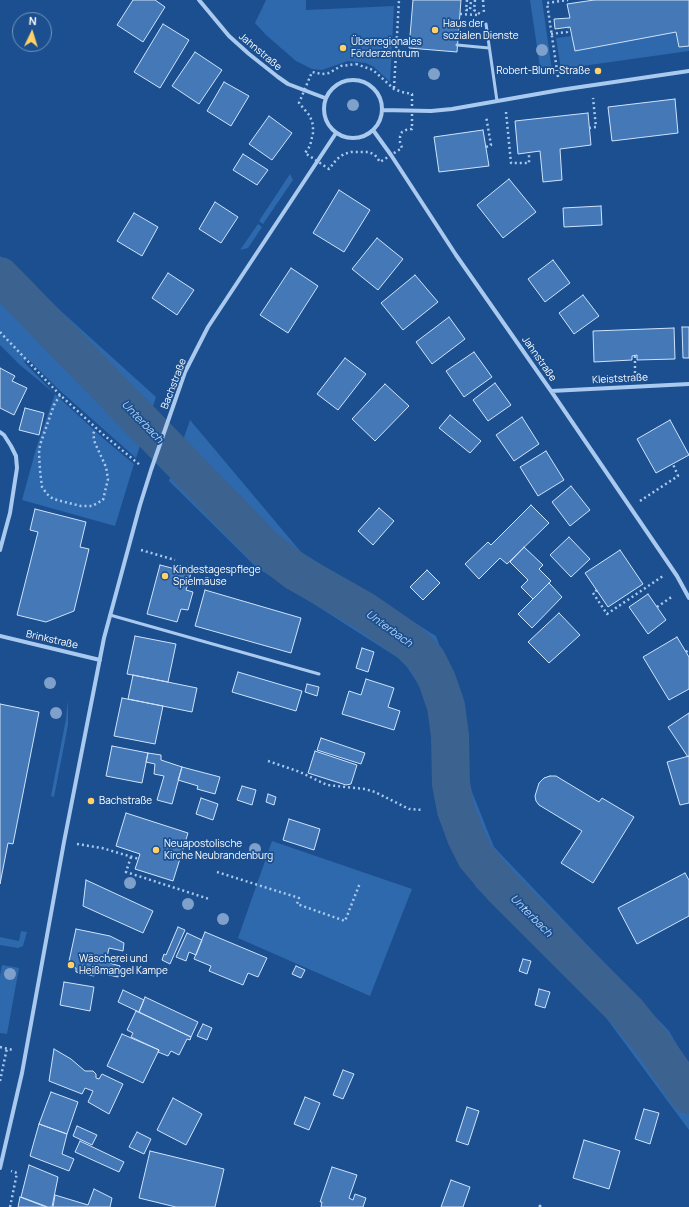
<!DOCTYPE html>
<meta charset="utf-8">
<style>
body{margin:0}
#map{position:relative;width:689px;height:1207px;overflow:hidden;background:#1b4f8f;font-family:Manrope,sans-serif}
canvas{display:block}
.north{position:absolute;left:12px;top:12px;width:40px;height:40px;box-sizing:border-box;background:#1b4f8f;border:1px solid #7695bc;border-radius:50%;rotate:4deg;font-size:11px;font-weight:700;line-height:16px;text-align:center;color:#fff}
.north::after{content:'';display:block;margin:auto;width:14px;height:18px;background:#ffd166;clip-path:polygon(50% 0,100% 100%,50% 72%,0 100%)}
</style>
<div id="map">
<canvas width="689" height="1207"></canvas>
<div class="north">N</div>
</div>
<script>
const c = document.querySelector('canvas').getContext('2d');
c.lineJoin = 'round';
function paint(path, color) { c.fillStyle = color; c.fill(path, 'evenodd'); }
const shape = rows => new Path2D(rows.map(r => 'M' + r).join(''));
function trace(path, color, width, dash) { c.strokeStyle = color; c.lineWidth = width; c.lineCap = dash ? 'butt' : 'round'; c.setLineDash(dash || []); c.stroke(path); }
function write(font, color, halo, rows, align = 'center') {
  c.font = font + ' Manrope,sans-serif'; c.lineWidth = 3.5; c.setLineDash([]); c.textBaseline = 'middle'; c.strokeStyle = halo; c.fillStyle = color; for (const [text, x, y, turn = 0] of rows) {
    c.save(); c.translate(x, y); c.rotate((+turn || 0) * Math.PI / 180); c.textAlign = isNaN(turn) ? turn : align; if (halo) c.strokeText(text, 0, 0); c.fillText(text, 0, 0); c.restore();
  }
}
paint(shape([
 [266,0,306,0,306,10,394,6,390,82,374,67,366,63,348,61,322,70,312,69,296,61,266,35,255,23],
 [530,0,542,0,552,70,541,74],
 [676,32,679,47,689,46,689,51,561,69,556,38,572,36,575,51],
 [290,174,293,180,263,224,259,221],
 [258,224,262,227,248,248,240,250],
 [0,256,156,397,136,458,58,389,28,359,24,362,55,394,104,439,134,464,115,526,22,500,36,449,55,394,20,365,0,345],
 [190,420,301,552,436,636,460,702,468,782,494,847,669,1031,689,1066,689,1130,604,1015,476,887,449,843,436,795,435,742,427,697,403,661,256,567,169,481],
 [68,699,68,725,54,797,51,796,66,719],
 [272,841,412,889,370,996,238,938],
 [21,931,27,932,23,946,18,948,0,945,0,937,19,941],
 [2,965,19,968,7,1034,0,1033,0,976]
]), '#2e69ad');
trace(shape([
 [0,276,265,548,296,572,363,610,408,641,427,660,437,680,446,706,450,736,451,784,456,810,466,837,476,857,500,885,628,1013,656,1048,689,1095]
]), '#3c6290', 38);
const building = shape([
 [133,0,155,0,165,7,143,42,117,25,133,0],
 [413,0,461,0,457,52,409,48,413,0],
 [594,0,689,0,689,46,679,47,676,32,575,51,570,27,555,29,554,19,570,18,567,4,594,0],
 [163,24,189,40,160,88,134,72,163,24],
 [195,52,222,70,199,104,172,86,195,52],
 [224,82,249,96,231,126,207,111,224,82],
 [675,99,678,133,612,141,608,107,675,99],
 [588,113,591,145,560,149,562,180,543,182,540,151,518,154,515,121,588,113],
 [269,116,292,133,272,160,249,144,269,116],
 [483,130,489,166,439,172,434,137,483,130],
 [243,154,268,170,257,185,233,170,243,154],
 [509,179,536,212,503,238,477,205,509,179],
 [339,190,370,210,344,252,313,233,339,190],
 [215,202,238,217,221,243,199,229,215,202],
 [601,206,602,225,564,227,563,208,601,206],
 [134,213,158,227,142,256,117,241,134,213],
 [377,238,403,259,378,290,352,269,377,238],
 [553,260,570,283,545,302,528,279,553,260],
 [291,268,318,286,288,333,260,315,291,268],
 [168,273,194,290,177,315,152,298,168,273],
 [415,275,438,302,403,330,381,303,415,275],
 [583,295,599,316,574,334,559,313,583,295],
 [449,317,465,339,432,364,416,342,449,317],
 [682,327,689,327,689,358,683,358,682,327],
 [674,328,675,359,637,360,637,355,632,356,632,360,594,362,593,331,674,328],
 [474,352,492,377,464,397,446,371,474,352],
 [345,358,366,374,338,410,317,394,345,358],
 [0,368,15,376,12,381,27,388,14,415,0,408,0,368],
 [495,383,511,405,488,421,473,400,495,383],
 [385,384,409,406,375,441,352,419,385,384],
 [25,408,44,413,39,435,19,430,25,408],
 [450,415,481,441,470,453,439,428,450,415],
 [522,417,539,444,514,461,496,435,522,417],
 [670,420,689,455,656,473,637,439,670,420],
 [546,451,564,480,538,496,520,467,546,451],
 [571,486,590,510,570,526,552,502,571,486],
 [531,505,549,523,507,564,500,558,479,579,465,564,488,542,491,545,531,505],
 [379,508,394,521,373,545,358,531,379,508],
 [35,509,86,522,80,547,89,549,74,611,46,622,17,615,38,532,30,530,35,509],
 [569,537,590,559,571,577,550,555,569,537],
 [524,547,543,565,539,569,551,581,533,599,521,587,528,580,510,562,524,547],
 [620,550,643,584,608,607,585,573,620,550],
 [160,565,191,573,186,590,193,592,188,610,181,609,177,622,147,614,160,565],
 [427,570,440,583,423,600,410,587,427,570],
 [549,583,562,597,532,628,518,614,549,583],
 [205,590,301,618,291,653,195,626,205,590],
 [648,594,666,620,648,634,629,607,648,594],
 [559,613,580,635,549,663,528,642,559,613],
 [135,636,176,644,168,682,127,674,135,636],
 [677,637,689,657,689,689,669,700,643,657,677,637],
 [362,648,374,652,368,672,356,668,362,648],
 [238,672,302,691,296,711,232,692,238,672],
 [133,675,197,688,192,712,128,699,133,675],
 [366,679,394,688,388,707,400,711,394,730,342,714,349,691,361,695,366,679],
 [307,684,319,687,317,696,305,692,307,684],
 [122,698,163,706,155,744,114,736,122,698],
 [0,704,39,712,13,844,8,843,0,884,0,704],
 [689,713,689,756,688,757,668,727,689,713],
 [321,738,365,753,361,764,317,750,321,738],
 [112,746,148,753,142,783,106,776,112,746],
 [315,751,357,765,351,784,346,785,308,773,315,751],
 [148,753,161,755,161,760,182,767,172,804,157,800,164,776,154,774,155,764,146,762,148,753],
 [689,756,689,803,680,805,667,762,689,756],
 [182,767,220,777,215,794,197,789,198,786,178,780,182,767],
 [550,776,556,776,599,802,602,798,634,817,593,883,561,863,582,831,539,805,536,801,535,796,539,783,544,778,550,776],
 [242,786,256,790,252,805,237,800,242,786],
 [268,794,276,797,274,805,266,802,268,794],
 [201,798,218,804,213,820,196,814,201,798],
 [126,813,188,833,173,881,135,869,140,854,116,846,126,813],
 [289,819,320,829,314,850,283,840,289,819],
 [685,873,689,880,689,916,637,944,618,908,685,873],
 [86,880,153,911,143,933,83,906,86,880],
 [178,927,185,930,170,964,162,960,164,954,166,955,178,927],
 [76,929,110,936,124,943,123,951,109,948,106,962,120,966,118,977,95,972,94,976,76,972,76,968,68,966,76,929],
 [205,932,267,958,258,977,248,973,243,985,209,971,211,966,194,959,205,932],
 [187,933,202,940,196,955,189,952,186,961,176,957,187,933],
 [523,959,531,961,527,974,519,971,523,959],
 [296,966,305,970,301,978,292,974,296,966],
 [64,982,94,987,90,1011,60,1005,64,982],
 [539,989,550,992,545,1008,535,1005,539,989],
 [123,990,144,1000,139,1012,118,1002,123,990],
 [145,997,198,1022,191,1037,139,1012,145,997],
 [136,1011,191,1037,190,1040,187,1039,179,1055,171,1051,168,1056,158,1052,159,1050,131,1037,133,1033,127,1030,136,1011],
 [203,1024,212,1028,207,1040,197,1036,203,1024],
 [122,1034,159,1050,143,1083,107,1066,122,1034],
 [54,1049,71,1059,85,1071,93,1071,96,1074,96,1078,99,1079,102,1074,123,1084,109,1114,88,1102,93,1091,85,1088,82,1094,49,1081,54,1049],
 [343,1070,354,1074,343,1099,333,1095,343,1070],
 [51,1092,78,1102,67,1134,39,1124,51,1092],
 [305,1097,320,1103,309,1130,294,1124,305,1097],
 [173,1098,202,1114,186,1145,157,1130,173,1098],
 [467,1107,479,1111,468,1145,456,1141,467,1107],
 [644,1109,659,1113,650,1144,635,1139,644,1109],
 [39,1124,67,1134,62,1154,74,1159,69,1171,30,1156,39,1124],
 [77,1126,97,1135,92,1145,73,1136,77,1126],
 [137,1132,151,1139,144,1154,129,1147,137,1132],
 [584,1140,620,1151,609,1189,573,1178,584,1140],
 [80,1141,124,1162,119,1172,75,1152,80,1141],
 [150,1151,224,1169,215,1207,176,1207,139,1198,150,1151],
 [29,1165,58,1177,52,1207,48,1207,21,1197,29,1165],
 [332,1167,357,1175,349,1198,353,1200,355,1194,366,1198,363,1207,321,1207,322,1202,320,1202,332,1167],
 [451,1180,470,1187,463,1207,441,1207,451,1180],
 [94,1189,112,1198,110,1207,53,1207,55,1195,88,1205,94,1189],
 [20,1197,46,1207,18,1207,20,1197]
]);
paint(building, '#4478b7');
trace(building, '#cfe3fa', 1);
trace(shape([
 [467,0,466,10,470,10,471,0],
 [475,0,474,10,480,14],
 [483,0,484,13],
 [460,14,478,15],
 [551,34,567,32,568,27],
 [356,64,373,70,394,89,402,92,412,94,412,129,406,130,402,132,400,137,400,142,402,148,380,162,375,155,369,152,351,152,344,154,337,159,329,169,305,153,310,146,313,133,313,125,310,116,299,103,312,72,322,74,329,73,341,66,356,64],
 [558,77,547,3,568,0],
 [394,88,399,0],
 [506,112,511,163,529,163,529,153],
 [589,128,596,127,593,98],
 [486,147,491,145,486,116],
 [0,332,60,395,105,436,140,465],
 [635,356,635,375],
 [60,395,54,405,40,445,39,453,40,470,42,487,47,494,53,499,81,506,92,506,103,500,108,479,106,467,95,443,93,434,96,428],
 [640,501,678,476,673,464],
 [141,550,175,560],
 [597,590,593,593,607,614,663,576],
 [657,607,673,596],
 [686,652,689,649],
 [268,761,300,772,327,785,365,789,375,792,409,809,423,810],
 [77,844,102,848,139,859],
 [131,857,126,872,209,899],
 [217,872,299,898,297,904,345,921,360,883],
 [0,1047,13,1050],
 [0,1081,7,1048],
 [10,1207,17,1173,11,1171]
]), '#a9c9ee', 2.5, [2, 3]);
trace(shape([
 [486,24,497,101],
 [457,45,489,48],
 [110,615,319,674],
 [540,1207,540,1206]
]), '#a9c9ee', 3);
trace(shape([
 [199,0,229,36,249,54,278,77,288,84,325,98],
 '324 109a29 29 0 1 1 58 0a29 29 0 1 1-58 0Z',
 [382,110,431,111,452,109,560,90,689,71],
 [373,130,391,155,456,255,551,391,677,576,689,598],
 [551,391,689,384],
 [0,432,4,435,11,446,16,456,17,468,10,513,0,550],
 [0,636,100,660],
 [0,1168,22,1073,64,842,104,638,140,505,151,470,185,372,208,327,336,133]
]), '#a9c9ee', 4);
c.fillStyle = '#7ea0ca';
for (const [x, y] of [
 [542,50],
 [434,74],
 [353,105],
 [50,683],
 [56,713],
 [255,849],
 [130,883],
 [188,904],
 [223,919],
 [10,974]
]) { c.beginPath(); c.arc(x, y, 6, 0, 2 * Math.PI); c.fill(); }
for (const [x, y, r, color] of [
 [435,30,4,"#ffd166"],
 [343,48,4,"#ffd166"],
 [598,71,4,"#ffd166"],
 [165,576,4,"#ffd166"],
 [91,801,4,"#ffd166"],
 [156,850,4,"#ffd166"],
 [71,965,4,"#ffd166"]
]) { const dot = new Path2D(); dot.arc(x, y, r, 0, 2 * Math.PI); c.fillStyle = color; c.fill(dot); trace(dot, '#1b4f8f', 1.5); }
write('10px', '#fff', '#1b4f8f', [
 ["Haus der",443,24],
 ["sozialen Dienste",443,36],
 ["Überregionales",351,42],
 ["Förderzentrum",351,54],
 ["Robert-Blum-Straße",590,71,"right"],
 ["Kindestagespflege",173,570],
 ["Spielmäuse",173,582],
 ["Bachstraße",99,801],
 ["Neuapostolische",164,844],
 ["Kirche Neubrandenburg",164,856],
 ["Wäscherei und",79,959],
 ["Heißmangel Kampe",79,971]
], 'left');
write('10px', '#fff', '#1b4f8f', [
 ["Jahnstraße",260,52,40],
 ["Jahnstraße",539,359,55],
 ["Kleiststraße",620,379,-3],
 ["Bachstraße",174,384,-69],
 ["Brinkstraße",52,640,13]
]);
write('italic 11px', '#b5d3f5', '#1b4f8f', [
 ["Unterbach",142,422,46],
 ["Unterbach",389,629,36],
 ["Unterbach",531,916,45]
]);
</script>
